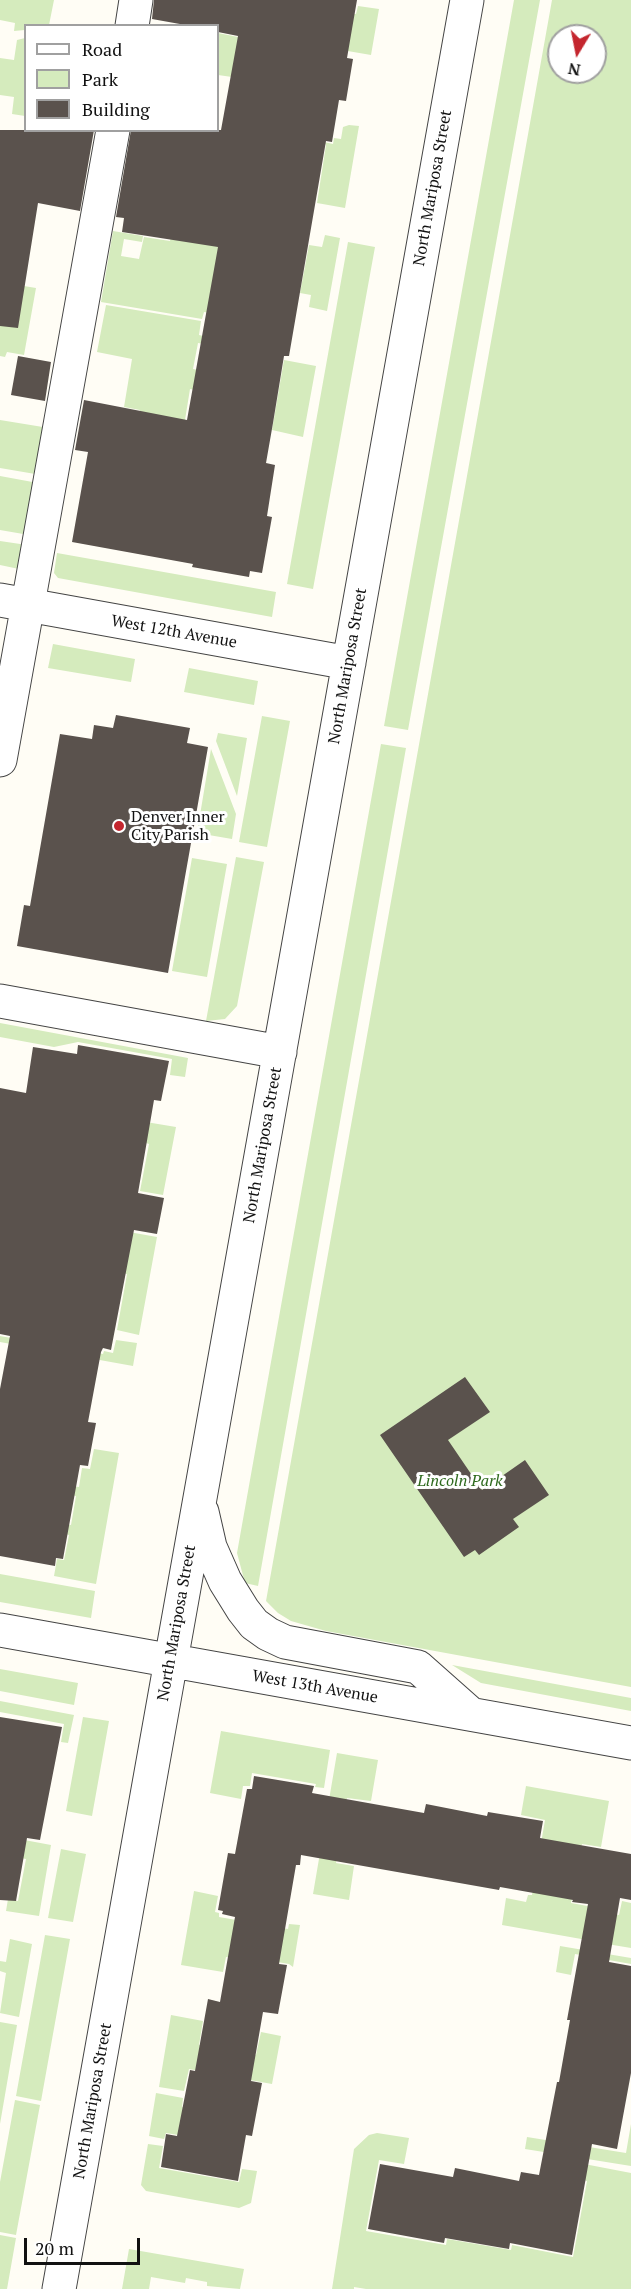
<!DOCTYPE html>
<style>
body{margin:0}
#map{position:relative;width:631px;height:2289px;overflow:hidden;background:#fffdf5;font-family:"PT Serif",serif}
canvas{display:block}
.legend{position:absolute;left:24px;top:24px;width:195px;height:108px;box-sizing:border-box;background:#fff;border:2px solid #a0a0a0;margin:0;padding:8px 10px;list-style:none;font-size:18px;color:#111}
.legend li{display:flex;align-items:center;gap:12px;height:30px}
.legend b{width:30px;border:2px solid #a0a0a0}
.north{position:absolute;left:547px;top:24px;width:60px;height:60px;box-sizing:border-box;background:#fff;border:2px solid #a0a0a0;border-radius:50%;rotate:190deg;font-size:16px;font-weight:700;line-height:24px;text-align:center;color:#111}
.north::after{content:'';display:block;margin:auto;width:21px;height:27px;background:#c4262e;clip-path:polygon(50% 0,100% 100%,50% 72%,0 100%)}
.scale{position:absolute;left:24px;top:2238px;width:116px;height:27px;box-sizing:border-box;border:3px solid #111;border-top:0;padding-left:8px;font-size:18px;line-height:21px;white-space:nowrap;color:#111;-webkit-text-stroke:4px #fff;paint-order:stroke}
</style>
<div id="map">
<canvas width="631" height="2289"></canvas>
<ul class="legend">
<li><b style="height:8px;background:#fff"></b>Road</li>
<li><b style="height:16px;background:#d5ebbd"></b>Park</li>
<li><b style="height:16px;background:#5a524d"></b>Building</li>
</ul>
<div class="north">N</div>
<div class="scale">20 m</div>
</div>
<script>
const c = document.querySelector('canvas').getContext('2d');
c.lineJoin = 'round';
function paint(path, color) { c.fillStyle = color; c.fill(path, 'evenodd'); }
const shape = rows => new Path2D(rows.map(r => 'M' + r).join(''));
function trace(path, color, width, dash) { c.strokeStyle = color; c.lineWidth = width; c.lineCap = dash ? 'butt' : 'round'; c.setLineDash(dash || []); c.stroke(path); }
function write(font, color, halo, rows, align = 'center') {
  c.font = font + ' "PT Serif",serif'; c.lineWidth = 6; c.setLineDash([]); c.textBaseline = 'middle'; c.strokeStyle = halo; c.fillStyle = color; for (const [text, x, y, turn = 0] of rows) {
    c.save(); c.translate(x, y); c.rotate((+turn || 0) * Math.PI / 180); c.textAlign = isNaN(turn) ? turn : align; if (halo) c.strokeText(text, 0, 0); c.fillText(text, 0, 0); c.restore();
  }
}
paint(shape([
 [0,0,54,0,49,25,26,26,25,30,14,31,15,23,0,20],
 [514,0,540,0,408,730,384,726],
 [552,0,631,0,631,1687,326,1631,291,1621,278,1613,266,1601],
 [559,36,595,36,595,72,559,72],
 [358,6,379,9,371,55,336,49,347,13,356,14],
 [218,33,248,39,232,77,218,75],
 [25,38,26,38,25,116,12,114,14,97,0,95,0,58,14,60,17,40],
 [349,125,359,126,345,208,317,203,326,145,324,142,333,144,334,138,341,139,343,127],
 [113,231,143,236,142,242,124,239,121,256,139,259,144,237,170,241,172,232,246,245,218,314,204,312,202,319,101,302],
 [325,235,340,238,327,311,309,307,311,295,300,293,309,245,322,247],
 [348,242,375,247,313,589,287,584],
 [0,282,36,288,24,355,7,352,5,357,0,356],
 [106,305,201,321,199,335,212,338,211,345,198,343,193,369,222,374,219,394,190,389,185,420,136,436,140,410,124,407,132,359,97,352],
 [284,360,316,366,303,437,272,430],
 [0,420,49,428,41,475,0,468],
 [0,476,38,483,29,535,0,530],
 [0,541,27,545,19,569,0,565],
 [57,553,276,592,272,617,58,578,54,573],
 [53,644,135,659,131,682,48,668],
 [189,668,258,681,254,705,184,692],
 [262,716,290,721,267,847,239,842],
 [218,733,247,738,237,796,216,741],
 [381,744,406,748,258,1586,245,1583,237,1553],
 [211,749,236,814,232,839,197,833],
 [236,857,264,862,237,1006,225,1019,206,1021],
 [192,858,227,864,207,977,172,971],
 [0,1023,188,1058,185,1077,170,1075,172,1059,78,1042,54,1047,0,1037],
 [146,1122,176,1127,163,1195,140,1191,149,1144,143,1142],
 [12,1211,157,1237,139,1335,117,1330,127,1274,0,1251],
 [0,1336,103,1354,104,1351,113,1353,116,1340,137,1343,133,1366,0,1342],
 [94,1449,119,1453,96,1584,54,1576,57,1559,64,1560,69,1535,62,1533,64,1524,71,1525,76,1496,69,1495,70,1486,79,1487,82,1468,90,1469],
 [0,1574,95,1591,91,1618,0,1602],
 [452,1665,631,1698,631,1711,481,1683],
 [0,1669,78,1683,74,1705,0,1691],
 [0,1701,74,1715,68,1743,61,1742,64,1724,0,1712],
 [83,1717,109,1721,92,1816,66,1811],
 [221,1731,330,1750,324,1788,315,1787,316,1784,252,1773,250,1786,243,1786,241,1799,210,1793],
 [337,1753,378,1760,371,1801,347,1798,336,1863,354,1866,349,1900,313,1894],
 [526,1786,609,1801,601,1847,582,1844,571,1903,593,1907,587,1940,502,1925,506,1898,526,1902,528,1895,532,1895,545,1820,521,1815],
 [19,1839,51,1845,39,1916,6,1911,8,1899,18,1901,26,1859,16,1857],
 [61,1849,86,1854,73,1922,48,1918],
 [194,1891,218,1896,215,1912,219,1913,219,1917,288,1929,289,1924,300,1925,293,1967,289,1964,242,1956,241,1959,226,1957,223,1972,181,1965],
 [622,1901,631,1903,631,1948,595,1942,601,1912,619,1915],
 [45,1935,70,1939,41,2101,16,2096],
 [10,1939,32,1944,19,2017,0,2013,6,1973,0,1971,0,1961,6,1962],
 [560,1946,631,1958,631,1964,575,1954,571,1975,556,1972],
 [171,2015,203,2021,199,2045,256,2055,261,2032,281,2036,272,2084,189,2069,184,2091,159,2087],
 [0,2022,17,2025,0,2124],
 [156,2093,183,2098,182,2107,195,2110,178,2135,166,2133,164,2139,149,2136],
 [15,2100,40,2105,16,2235,0,2232,0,2182],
 [631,2124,631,2166,525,2149,527,2137,626,2153],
 [377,2133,409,2138,404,2164,379,2160,366,2231,446,2245,447,2239,511,2250,512,2245,573,2257,587,2181,576,2179,579,2163,631,2173,631,2289,366,2289,354,2287,354,2289,332,2289,354,2149,369,2135],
 [148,2144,163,2146,159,2168,239,2182,242,2169,257,2171,251,2203,239,2208,146,2191,141,2185],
 [0,2235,16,2238,7,2289,0,2289],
 [129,2249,244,2269,240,2289,207,2286,207,2282,186,2278,185,2283,151,2277,149,2289,122,2289]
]), '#d5ebbd');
paint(shape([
 [154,0,357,0,347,58,353,59,346,101,339,100,332,142,326,141,289,356,284,356,273,423,266,463,275,465,267,516,272,517,262,573,250,571,249,577,192,567,193,564,72,542,88,452,75,450,84,400,187,420,218,247,122,232,124,218,116,217,131,130,221,130,238,36,218,32,218,26,191,26,152,19],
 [0,130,94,130,80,211,38,203,18,328,0,326],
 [18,356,51,362,45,401,11,395],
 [116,715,190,728,187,743,208,747,168,973,17,946,24,905,30,906,60,734,92,739,94,725,113,728],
 [78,1045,169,1061,161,1101,154,1100,138,1193,164,1198,157,1234,134,1230,111,1350,103,1348,101,1352,88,1422,96,1423,88,1466,80,1465,63,1559,56,1558,55,1566,0,1556,0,1389,10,1336,0,1334,0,1088,26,1093,33,1047,77,1054],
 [465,1377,490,1412,448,1440,482,1490,525,1460,549,1495,513,1519,519,1527,479,1555,475,1550,464,1557,380,1435],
 [0,1717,62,1727,40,1840,27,1838,16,1901,0,1900],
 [254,1776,314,1786,312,1793,424,1813,426,1804,487,1816,488,1812,543,1821,540,1838,631,1854,631,1900,620,1898,609,1962,631,1966,631,2073,617,2149,592,2144,572,2255,510,2243,509,2249,445,2238,444,2243,368,2229,380,2164,453,2177,455,2168,519,2181,521,2172,539,2175,557,2082,559,2082,570,2020,567,2020,588,1904,572,1902,573,1900,500,1887,499,1890,301,1855,300,1865,296,1865,279,1964,287,1965,278,2014,263,2012,251,2081,262,2083,252,2136,246,2135,238,2181,161,2167,166,2134,177,2136,190,2070,195,2071,208,1999,220,2002,235,1917,222,1914,223,1911,218,1910,228,1853,235,1854,247,1789,252,1789]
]), '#5a524d');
const minor = shape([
 [132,26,136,0],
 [0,600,349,663],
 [0,760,113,130],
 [0,1001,280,1052],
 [202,1512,210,1547,225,1581,243,1610,254,1624,268,1634,285,1642,418,1667,471,1714],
 [0,1630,631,1743],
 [59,2289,467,0]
]);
trace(minor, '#444', 35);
trace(minor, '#fff', 33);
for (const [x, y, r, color] of [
 [119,826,6,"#c4262e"]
]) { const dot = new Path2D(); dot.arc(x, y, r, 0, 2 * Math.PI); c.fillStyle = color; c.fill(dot); trace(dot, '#fff', 2); }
write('16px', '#111', '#fff', [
 ["North Mariposa Street",433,188,-80],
 ["West 12th Avenue",174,632,10],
 ["North Mariposa Street",348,666,-80],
 ["North Mariposa Street",263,1145,-80],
 ["North Mariposa Street",177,1623,-80],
 ["West 13th Avenue",315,1687,10],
 ["North Mariposa Street",93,2101,-80]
]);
write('16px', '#111', '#fff', [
 ["Denver Inner",131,817],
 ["City Parish",131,835]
], 'left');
write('italic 16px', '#2f6b1f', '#fff', [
 ["Lincoln Park",460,1481]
]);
</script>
